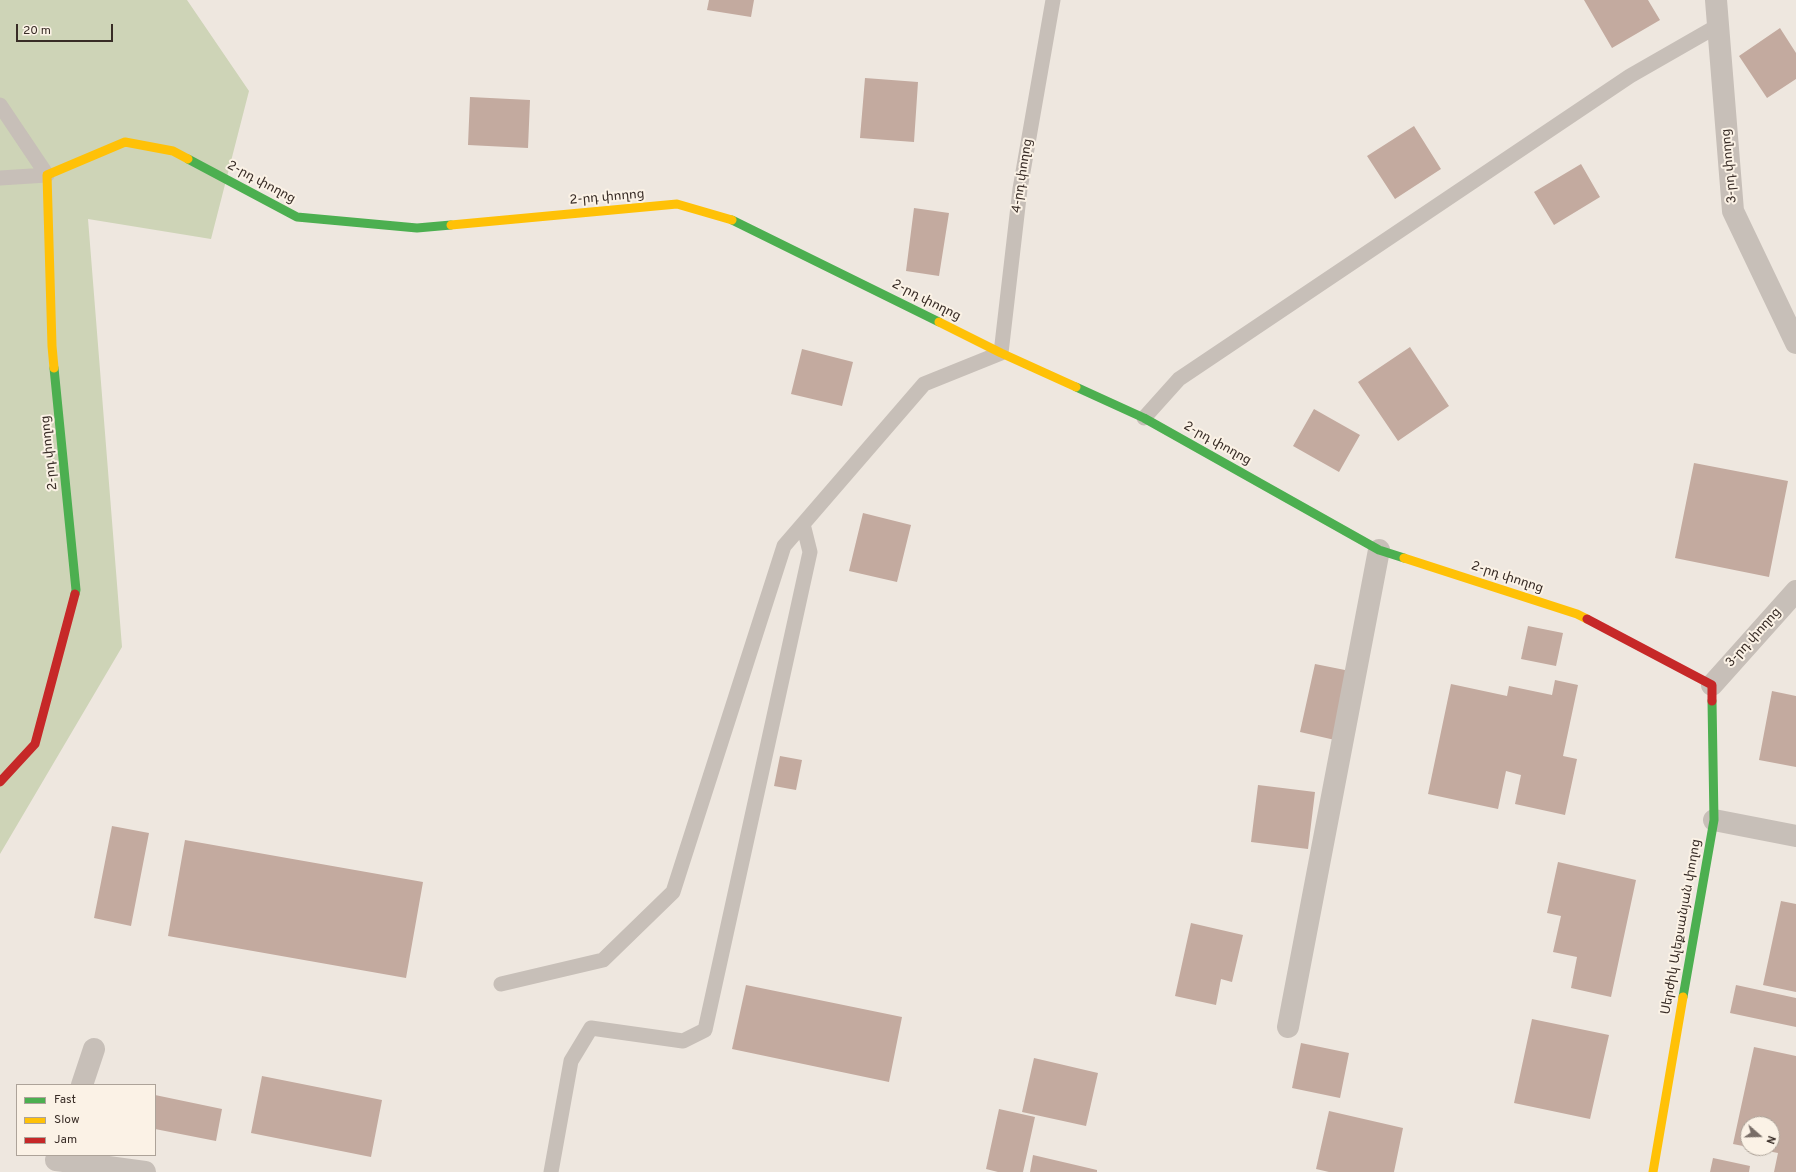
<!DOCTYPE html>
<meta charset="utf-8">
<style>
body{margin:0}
#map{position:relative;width:1796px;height:1172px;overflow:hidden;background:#eee7df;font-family:Overpass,sans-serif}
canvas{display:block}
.legend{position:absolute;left:16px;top:1084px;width:140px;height:72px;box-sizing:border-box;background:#fbf2e6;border:1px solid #ada399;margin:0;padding:5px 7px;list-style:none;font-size:12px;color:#382c26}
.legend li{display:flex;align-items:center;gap:8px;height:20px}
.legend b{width:20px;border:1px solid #ada399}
.north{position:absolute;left:1740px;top:1116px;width:40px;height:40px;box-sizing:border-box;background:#fbf2e6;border:1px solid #ada399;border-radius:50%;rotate:110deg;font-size:11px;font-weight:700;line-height:16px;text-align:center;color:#382c26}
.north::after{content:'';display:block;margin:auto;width:14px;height:18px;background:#786d67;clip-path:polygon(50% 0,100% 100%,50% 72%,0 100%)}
.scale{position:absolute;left:16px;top:24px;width:97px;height:18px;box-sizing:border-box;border:2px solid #382c26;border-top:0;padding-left:5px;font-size:12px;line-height:14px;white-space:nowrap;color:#382c26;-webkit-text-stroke:3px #fbf2e6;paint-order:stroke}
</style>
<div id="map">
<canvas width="1796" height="1172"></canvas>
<ul class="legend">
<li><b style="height:5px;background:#4caf50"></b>Fast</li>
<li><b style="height:5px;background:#ffc107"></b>Slow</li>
<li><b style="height:5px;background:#c62828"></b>Jam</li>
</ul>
<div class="north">N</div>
<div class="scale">20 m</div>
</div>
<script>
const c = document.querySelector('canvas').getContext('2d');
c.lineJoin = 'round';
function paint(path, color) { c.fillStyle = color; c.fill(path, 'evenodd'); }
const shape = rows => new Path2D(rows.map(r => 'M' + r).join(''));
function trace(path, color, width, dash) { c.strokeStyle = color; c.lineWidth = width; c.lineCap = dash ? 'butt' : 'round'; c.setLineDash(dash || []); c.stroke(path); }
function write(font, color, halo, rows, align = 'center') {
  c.font = font + ' Overpass,"Noto Sans Armenian",sans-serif'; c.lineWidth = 4; c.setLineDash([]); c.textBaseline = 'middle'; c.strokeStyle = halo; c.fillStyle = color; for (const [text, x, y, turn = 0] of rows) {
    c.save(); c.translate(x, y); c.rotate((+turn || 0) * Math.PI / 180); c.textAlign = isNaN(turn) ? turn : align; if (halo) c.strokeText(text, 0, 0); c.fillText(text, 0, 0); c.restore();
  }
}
paint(shape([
 [0,0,187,0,249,91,211,239,88,219,122,647,0,854]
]), '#ced4b7');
paint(shape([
 [709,0,754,0,751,17,707,10],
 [1584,0,1648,0,1660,20,1612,48],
 [1780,28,1796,53,1796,79,1767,98,1739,56],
 [865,78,918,82,914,142,860,138],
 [470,97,530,100,528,148,468,145],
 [1414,126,1441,169,1395,199,1367,156],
 [1581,164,1600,197,1554,225,1534,192],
 [914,208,949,213,939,276,906,271],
 [1410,347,1449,406,1398,441,1358,382],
 [802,349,853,362,842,406,791,394],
 [1314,409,1360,435,1339,472,1293,446],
 [1694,463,1788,481,1769,577,1675,558],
 [863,513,911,525,897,582,849,571],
 [1528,626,1563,633,1556,666,1521,659],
 [1315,664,1350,671,1335,740,1300,732],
 [1555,680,1578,685,1563,756,1577,759,1565,815,1515,804,1521,775,1506,771,1498,809,1428,794,1451,684,1507,696,1509,686,1552,695],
 [1772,691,1796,696,1796,767,1759,760],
 [780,756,802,760,796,790,774,786],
 [1258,785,1315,792,1308,849,1251,842],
 [112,826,149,833,131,926,94,918],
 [185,840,423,882,406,978,168,936],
 [1558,862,1636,880,1611,997,1571,988,1577,957,1553,952,1561,916,1547,913],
 [1781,901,1796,904,1796,992,1763,985],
 [1191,923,1243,935,1232,982,1221,979,1216,1005,1175,996],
 [746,985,902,1017,889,1082,732,1049],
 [1736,985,1796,998,1796,1027,1730,1013],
 [1532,1019,1609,1035,1590,1119,1514,1103],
 [1301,1043,1349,1053,1340,1098,1292,1088],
 [1754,1047,1796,1056,1796,1172,1774,1172,1778,1153,1757,1149,1772,1148,1772,1124,1748,1124,1748,1147,1733,1144],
 [1034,1058,1098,1073,1086,1126,1022,1112],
 [262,1076,382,1100,371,1157,251,1133],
 [155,1095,222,1109,216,1141,155,1129],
 [999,1109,1035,1117,1023,1172,998,1172,986,1169],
 [1329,1111,1403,1128,1394,1172,1329,1172,1316,1169],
 [1033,1155,1097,1170,1097,1172,1030,1172],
 [1713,1158,1750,1166,1749,1172,1710,1172]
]), '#c3aa9f');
trace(shape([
 [0,105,47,175],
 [0,178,47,175],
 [1144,418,1179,379,1630,76,1719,25],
 [501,984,603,960,673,892,784,546,924,384,1001,353,1020,189,1053,0],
 [551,1172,571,1061,591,1028,683,1041,705,1030,810,552,803,524]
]), '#c7bfb8', 15);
trace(shape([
 [1716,0,1733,211,1796,343],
 [1712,685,1796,591],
 [1714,820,1796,836],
 [1288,1027,1379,550],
 [82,1085,94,1049],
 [56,1160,145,1172]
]), '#c7bfb8', 22);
trace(shape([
 [188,159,297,217,417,228,451,225],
 [732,220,939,322],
 [54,368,76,590,75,594],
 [1076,387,1144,418,1379,550,1404,558],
 [1683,997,1714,820,1712,701]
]), '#4caf50', 9);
trace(shape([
 [451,225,677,204,732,220],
 [939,322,1001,353,1076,387],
 [54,368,52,346,47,175,125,142,173,151,188,159],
 [1404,558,1577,614,1587,619],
 [1653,1172,1683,997]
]), '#ffc107', 9);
trace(shape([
 [1587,619,1712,685,1712,701],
 [0,782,35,744,75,594]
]), '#c62828', 9);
write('13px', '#382c26', '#fbf2e6', [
 ["3-րդ փողոց",1730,166,-95],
 ["4-րդ փողոց",1023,176,-81],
 ["2-րդ փողոց",261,183,28],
 ["2-րդ փողոց",607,198,-5],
 ["2-րդ փողոց",926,301,27],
 ["2-րդ փողոց",1217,444,29],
 ["2-րդ փողոց",50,453,-96],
 ["2-րդ փողոց",1507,578,18],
 ["3-րդ փողոց",1754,638,-48],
 ["Սերժիկ Ալեքսանյան փողոց",1682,927,-80]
]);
</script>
